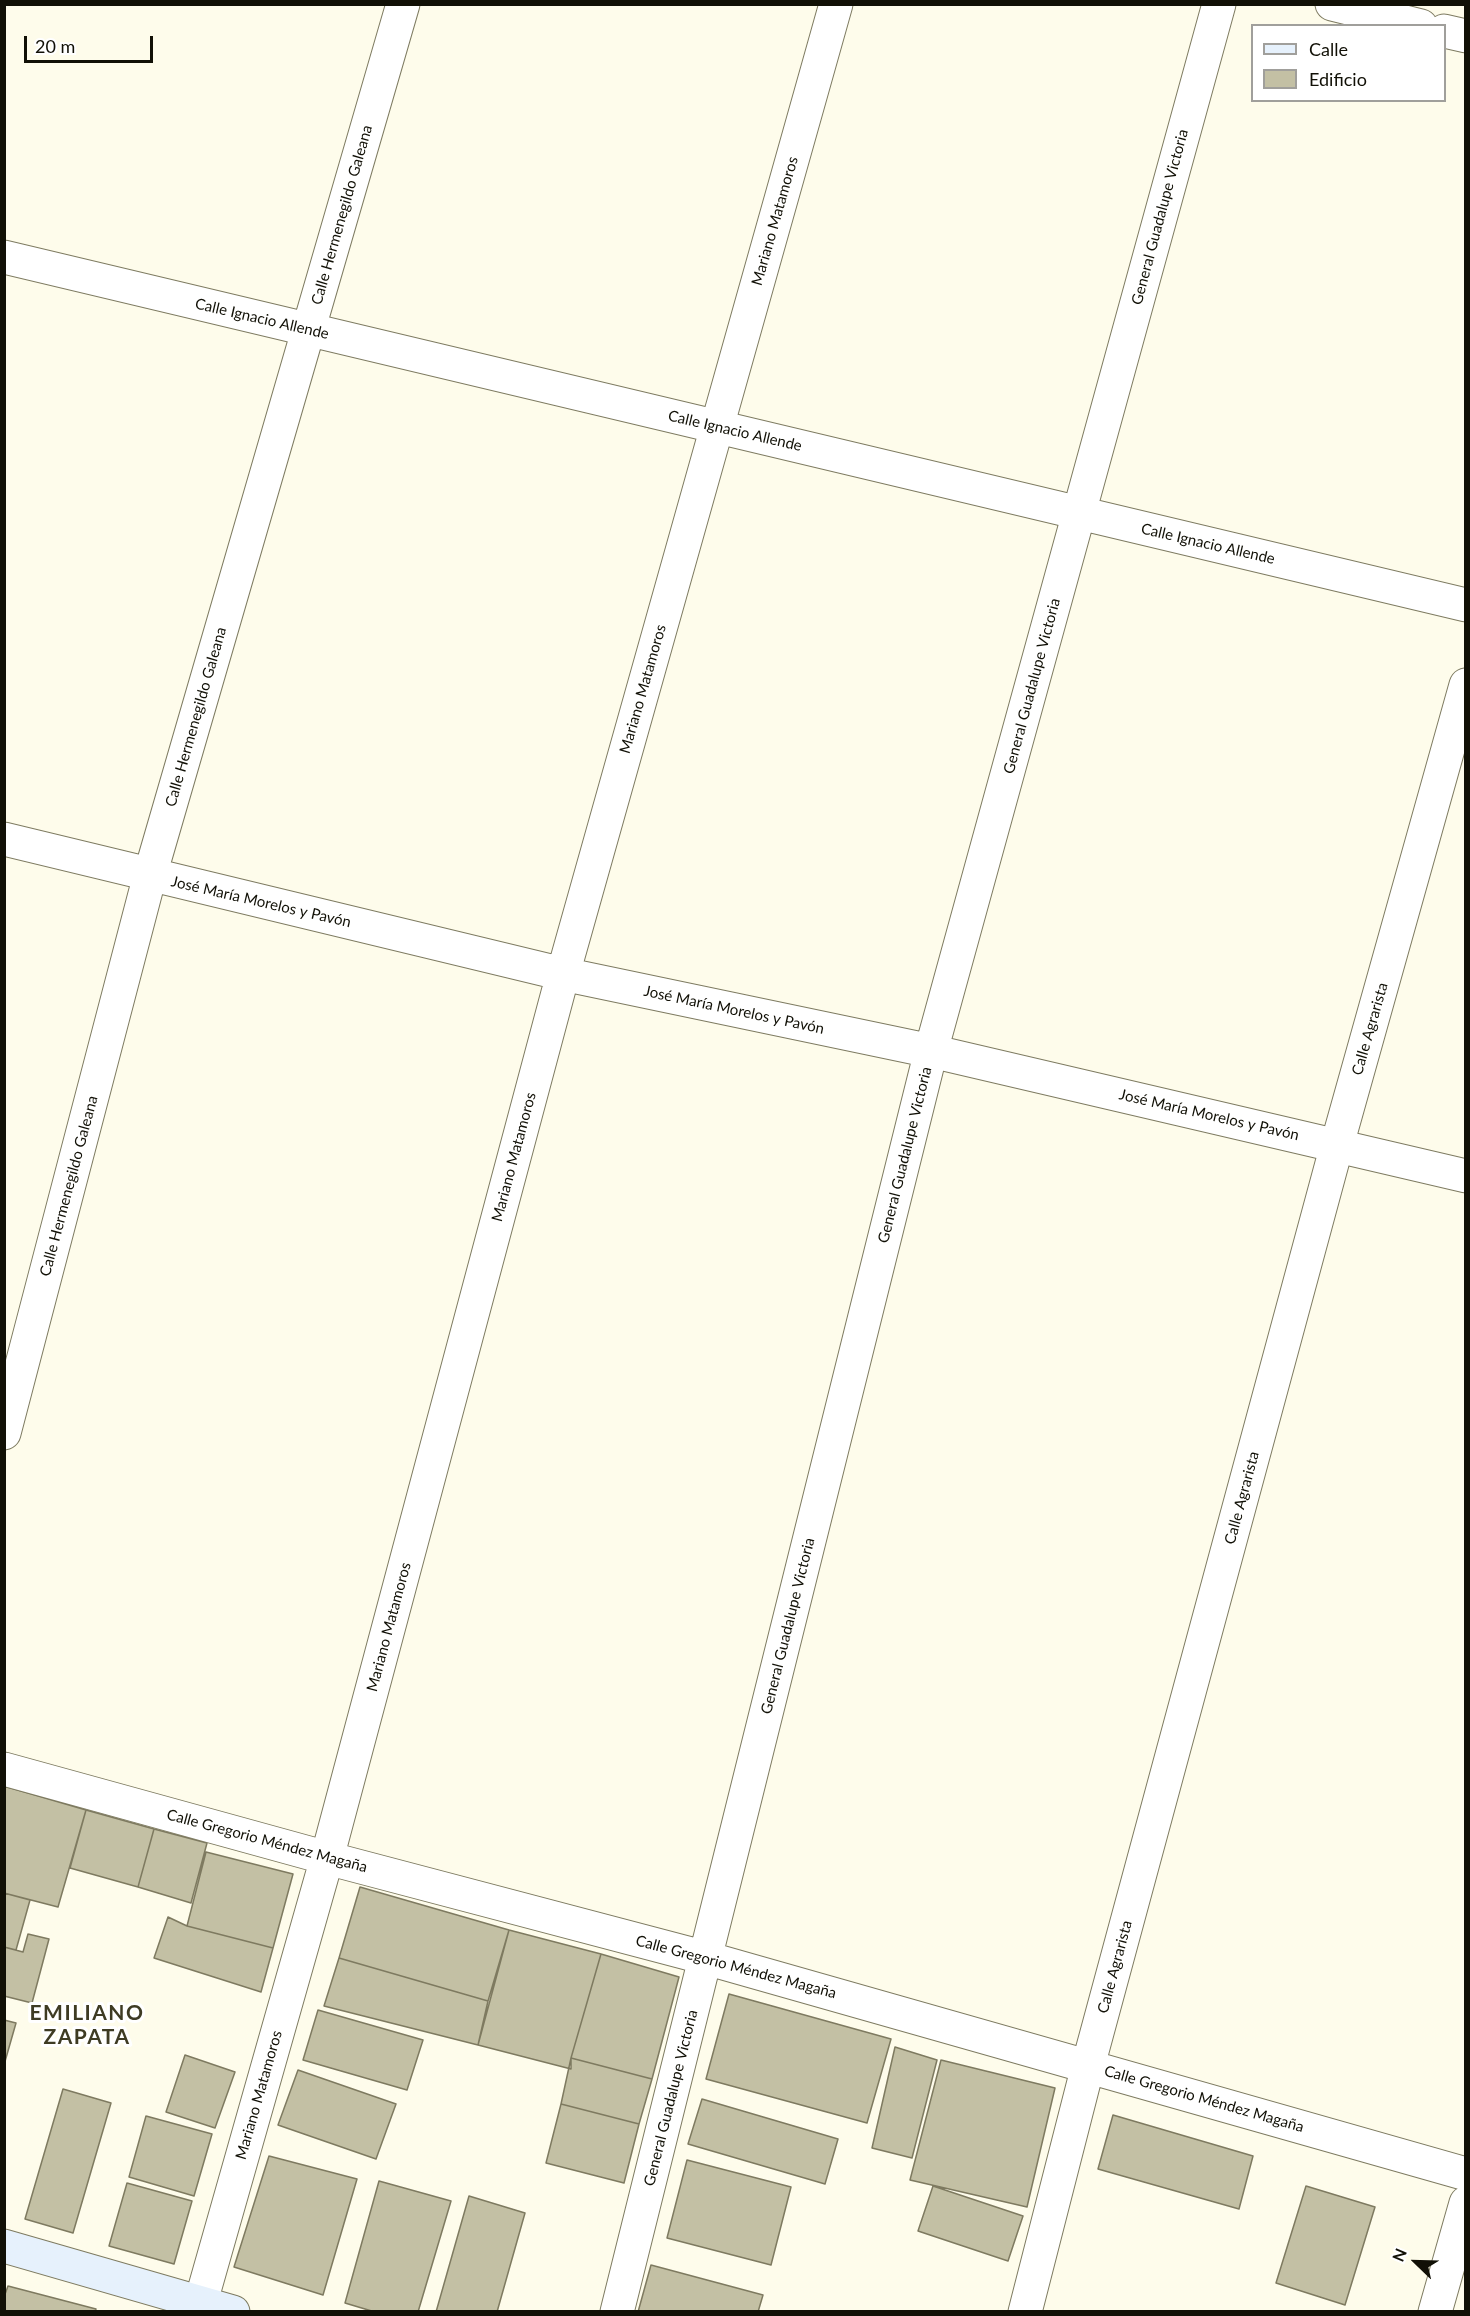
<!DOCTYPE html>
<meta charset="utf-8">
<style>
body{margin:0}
#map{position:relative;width:1470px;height:2316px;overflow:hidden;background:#fefceb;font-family:Lato,sans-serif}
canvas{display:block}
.frame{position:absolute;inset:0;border:6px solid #111006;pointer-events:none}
.legend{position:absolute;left:1251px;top:24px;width:195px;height:78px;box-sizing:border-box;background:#fff;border:2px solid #a09f9b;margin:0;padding:8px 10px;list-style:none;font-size:18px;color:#111006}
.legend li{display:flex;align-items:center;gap:12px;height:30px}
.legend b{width:30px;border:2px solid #a09f9b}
.north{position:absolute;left:1386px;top:2232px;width:60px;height:60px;-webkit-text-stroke:4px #fff;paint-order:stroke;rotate:293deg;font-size:16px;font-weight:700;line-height:24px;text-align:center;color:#111006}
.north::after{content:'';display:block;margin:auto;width:21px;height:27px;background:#111006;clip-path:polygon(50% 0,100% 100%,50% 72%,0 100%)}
.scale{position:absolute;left:24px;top:36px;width:129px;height:27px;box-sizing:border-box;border:3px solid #111006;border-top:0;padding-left:8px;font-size:18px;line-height:21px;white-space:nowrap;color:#111006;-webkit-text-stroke:4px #fff;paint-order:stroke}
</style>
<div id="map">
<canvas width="1470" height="2316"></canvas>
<div class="frame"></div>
<ul class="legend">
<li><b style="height:8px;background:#e6f1fc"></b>Calle</li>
<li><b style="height:16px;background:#c3c0a4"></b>Edificio</li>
</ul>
<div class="north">N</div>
<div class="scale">20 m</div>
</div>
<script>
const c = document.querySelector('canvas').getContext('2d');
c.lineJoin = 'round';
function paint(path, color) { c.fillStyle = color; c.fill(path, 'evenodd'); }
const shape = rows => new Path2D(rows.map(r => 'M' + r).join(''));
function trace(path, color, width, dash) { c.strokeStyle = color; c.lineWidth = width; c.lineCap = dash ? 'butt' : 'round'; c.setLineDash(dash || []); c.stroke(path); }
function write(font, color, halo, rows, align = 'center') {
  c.font = font + ' Lato,sans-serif'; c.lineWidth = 6; c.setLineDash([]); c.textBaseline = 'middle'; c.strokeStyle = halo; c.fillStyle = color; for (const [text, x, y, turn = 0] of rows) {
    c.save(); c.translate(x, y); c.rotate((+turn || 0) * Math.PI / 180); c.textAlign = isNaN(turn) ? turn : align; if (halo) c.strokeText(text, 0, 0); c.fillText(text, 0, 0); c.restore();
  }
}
const building = shape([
 [4,1786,86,1810,58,1907,4,1893,4,1786],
 [86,1810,154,1829,138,1887,70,1868,86,1810],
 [154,1829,207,1843,191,1903,138,1887,154,1829],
 [206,1852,293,1874,273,1948,187,1926,206,1852],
 [360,1887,509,1930,488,2001,339,1958,360,1887],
 [4,1893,30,1900,16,1950,4,1947,4,1893],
 [168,1917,187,1926,273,1948,261,1992,154,1958,168,1917],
 [509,1930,601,1954,571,2058,571,2069,478,2045,509,1930],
 [28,1934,49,1939,32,2003,4,1996,4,1947,23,1952,28,1934],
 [601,1954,679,1977,652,2079,571,2058,601,1954],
 [339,1958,488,2001,478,2045,324,2006,339,1958],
 [729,1994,891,2039,867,2123,706,2079,729,1994],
 [318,2010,423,2040,407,2090,303,2060,318,2010],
 [4,2020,16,2023,4,2065,4,2020],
 [895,2047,937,2060,912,2158,872,2148,895,2047],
 [185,2055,235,2072,215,2128,166,2112,185,2055],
 [571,2058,652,2079,639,2124,561,2104,571,2058],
 [941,2060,1055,2088,1027,2207,910,2180,941,2060],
 [298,2070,396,2104,376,2159,278,2125,298,2070],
 [63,2089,111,2103,73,2233,25,2219,63,2089],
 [702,2099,838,2139,825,2184,688,2144,702,2099],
 [561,2104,639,2124,624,2183,546,2163,561,2104],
 [1113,2115,1253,2156,1239,2209,1098,2169,1113,2115],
 [146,2116,212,2134,194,2196,129,2177,146,2116],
 [269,2156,357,2179,323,2295,234,2267,269,2156],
 [687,2160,791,2187,771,2265,667,2238,687,2160],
 [379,2181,451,2201,418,2312,375,2312,345,2303,379,2181],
 [127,2183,192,2201,174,2264,109,2246,127,2183],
 [933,2186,1023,2216,1008,2261,918,2231,933,2186],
 [1306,2186,1375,2207,1345,2305,1276,2283,1306,2186],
 [469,2196,525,2213,497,2312,436,2312,469,2196],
 [651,2265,763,2295,758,2312,638,2312,651,2265],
 [8,2286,96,2309,95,2312,4,2312,4,2297,8,2286]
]);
paint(building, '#c3c0a4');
trace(building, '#7e7a60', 1.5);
const minor = shape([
 [1332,4,1421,26],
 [1444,31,1466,36],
 [4,257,1466,605],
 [4,839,563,974,931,1051,1466,1176],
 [4,1433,150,875,403,4],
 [4,1769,327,1858,706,1958,1466,2174],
 [198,2312,327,1858,563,974,836,4],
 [617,2312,931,1051,1219,4],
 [1025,2312,1088,2066,1337,1145,1466,685],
 [1435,2312,1466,2203]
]);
const secondary = shape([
 [4,2246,233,2312]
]);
trace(minor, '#7e7b61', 35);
trace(secondary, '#7e7b61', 35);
trace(minor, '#fff', 33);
trace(secondary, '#e6f1fc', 33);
write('15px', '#111006', '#fff', [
 ["Calle Hermenegildo Galeana",342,215,-74],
 ["General Guadalupe Victoria",1160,217,-75],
 ["Mariano Matamoros",775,221,-74],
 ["Calle Ignacio Allende",262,319,13],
 ["Calle Ignacio Allende",735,431,13],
 ["Calle Ignacio Allende",1208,544,13],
 ["General Guadalupe Victoria",1032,686,-75],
 ["Mariano Matamoros",643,689,-74],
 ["Calle Hermenegildo Galeana",196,717,-74],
 ["José María Morelos y Pavón",261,902,13],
 ["José María Morelos y Pavón",734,1010,12],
 ["Calle Agrarista",1370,1029,-74],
 ["José María Morelos y Pavón",1209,1115,13],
 ["General Guadalupe Victoria",905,1155,-76],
 ["Mariano Matamoros",514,1157,-75],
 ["Calle Hermenegildo Galeana",69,1186,-75],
 ["Calle Agrarista",1242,1498,-75],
 ["General Guadalupe Victoria",788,1626,-76],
 ["Mariano Matamoros",389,1627,-75],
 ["Calle Gregorio Méndez Magaña",267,1841,15],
 ["Calle Gregorio Méndez Magaña",736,1967,15],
 ["Calle Agrarista",1115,1967,-75],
 ["Mariano Matamoros",259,2095,-74],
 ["General Guadalupe Victoria",671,2098,-76],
 ["Calle Gregorio Méndez Magaña",1204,2099,16]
]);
c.letterSpacing = '1.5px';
write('bold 21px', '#3e3b23', '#fff', [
 ["EMILIANO",87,2013],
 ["ZAPATA",87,2037]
]);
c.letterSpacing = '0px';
</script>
